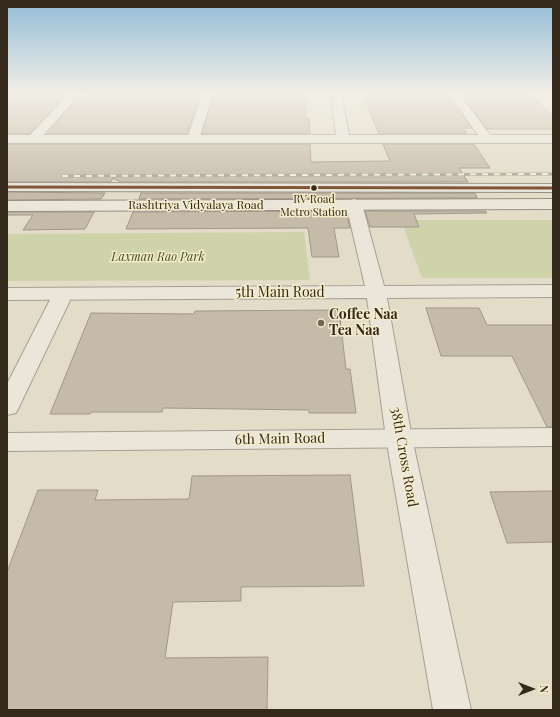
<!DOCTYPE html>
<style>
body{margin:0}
#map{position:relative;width:560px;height:717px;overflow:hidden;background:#e2dcc8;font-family:"Playfair Display",serif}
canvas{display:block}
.frame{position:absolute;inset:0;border:8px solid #34291b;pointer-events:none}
.north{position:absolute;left:512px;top:669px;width:40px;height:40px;-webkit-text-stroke:3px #f5eccc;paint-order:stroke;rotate:90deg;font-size:11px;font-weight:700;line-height:16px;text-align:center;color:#34291b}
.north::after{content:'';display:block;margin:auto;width:14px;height:18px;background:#34291b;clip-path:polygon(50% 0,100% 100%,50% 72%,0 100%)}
</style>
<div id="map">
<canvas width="560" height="717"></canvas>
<div class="frame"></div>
<div class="north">N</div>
</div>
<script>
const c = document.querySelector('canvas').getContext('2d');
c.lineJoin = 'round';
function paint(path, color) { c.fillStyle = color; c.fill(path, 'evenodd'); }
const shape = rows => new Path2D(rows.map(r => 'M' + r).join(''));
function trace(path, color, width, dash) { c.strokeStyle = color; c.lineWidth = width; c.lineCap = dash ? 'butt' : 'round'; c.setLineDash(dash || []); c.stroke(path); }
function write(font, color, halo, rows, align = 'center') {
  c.font = font + ' "Playfair Display",serif'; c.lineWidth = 3; c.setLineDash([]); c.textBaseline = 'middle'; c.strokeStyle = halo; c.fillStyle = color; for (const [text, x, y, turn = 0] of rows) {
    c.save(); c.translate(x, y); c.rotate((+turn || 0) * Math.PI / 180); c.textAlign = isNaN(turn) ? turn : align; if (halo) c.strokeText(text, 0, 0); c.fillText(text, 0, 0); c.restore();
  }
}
paint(shape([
 [401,220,553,220,553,278,422,278],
 [304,232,310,280,7,281,7,234]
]), '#cfd3aa');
const building = shape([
 [7,94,67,94,29,134,7,134,7,94],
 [81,94,201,94,187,134,47,134,81,94],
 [218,94,306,94,306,118,309,119,310,134,202,134,214,95,218,94],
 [363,94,448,94,472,128,463,128,467,134,379,134,363,94],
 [461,94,529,94,553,116,553,129,487,129,461,94],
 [7,144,310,144,311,162,390,161,383,144,474,144,490,168,459,168,468,182,120,182,113,178,111,182,7,182,7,144],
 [7,192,105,193,101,199,7,200,7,192],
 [141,193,475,193,477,198,139,199,141,193],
 [346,211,350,228,334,228,339,257,312,257,308,228,126,229,133,212,346,211],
 [365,211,485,211,487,213,414,214,419,227,370,227,365,211],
 [7,212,94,212,85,229,23,230,33,215,7,215,7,212],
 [426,308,479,308,487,325,553,325,553,427,547,427,512,356,441,356,426,308],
 [339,310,346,369,350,369,356,413,309,413,309,410,163,408,162,412,91,412,90,414,50,414,91,313,194,314,195,311,339,310],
 [350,475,364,586,241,587,241,601,173,602,165,658,268,657,267,710,7,710,7,572,38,490,98,490,95,500,189,499,192,476,350,475],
 [553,491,553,542,507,543,490,492,553,491]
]);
paint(building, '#c6baa9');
trace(building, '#a29788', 1);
const minor = shape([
 [69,94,80,94,37,142,29,142,27,139,29,136,69,94],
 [203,94,213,94,199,139,197,142,189,142,187,139,203,94],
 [449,94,459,94,493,139,491,142,483,142,449,94],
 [63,288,70,290,73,294,19,407,16,413,7,415,7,384,53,294,56,290,63,288],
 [553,428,553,446,7,451,7,433,553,428]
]);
const tertiary = shape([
 [331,94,341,94,349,135,553,135,553,143,7,143,7,135,336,135,331,94],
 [354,199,359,201,362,204,384,286,553,285,553,297,387,298,412,438,471,710,433,710,386,438,367,298,7,300,7,288,365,286,346,204,349,201,354,199]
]);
const secondary = shape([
 [7,183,553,184,553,192,7,191,7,183],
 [553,199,553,209,7,211,7,201,553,199]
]);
trace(minor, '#a7a092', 2);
trace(tertiary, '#a7a092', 2);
trace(secondary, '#969082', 2);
paint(minor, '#eae6da');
paint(tertiary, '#eae6da');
paint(secondary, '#eae6da');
const rail = shape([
 [62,176,553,174]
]);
trace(rail, '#a9a59b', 3);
trace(rail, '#f5eccc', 2, [6]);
trace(shape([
 [7,187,553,188]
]), '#7a4b2a', 3);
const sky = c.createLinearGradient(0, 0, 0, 194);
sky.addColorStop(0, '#93bcd7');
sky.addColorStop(0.48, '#f2efe6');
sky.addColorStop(1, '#f2efe600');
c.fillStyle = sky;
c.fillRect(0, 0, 560, 194);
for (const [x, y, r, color] of [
 [314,188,3.5,"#34291b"],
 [321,323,4,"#716858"]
]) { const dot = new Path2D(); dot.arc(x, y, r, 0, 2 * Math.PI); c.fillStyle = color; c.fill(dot); trace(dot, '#f5eccc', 1.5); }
write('11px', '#34291b', '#f5eccc', [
 ["RV Road",314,200],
 ["Metro Station",314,213]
]);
write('12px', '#34291b', '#f5eccc', [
 ["Rashtriya Vidyalaya Road",196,205]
]);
write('italic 12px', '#425122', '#f5eccc', [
 ["Laxman Rao Park",158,257]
]);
write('14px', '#34291b', '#f5eccc', [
 ["5th Main Road",280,293],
 ["6th Main Road",280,439,-1],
 ["38th Cross Road",404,457,80]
]);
write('bold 14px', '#34291b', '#f5eccc', [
 ["Coffee Naa",329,315],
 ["Tea Naa",329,331]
], 'left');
</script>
